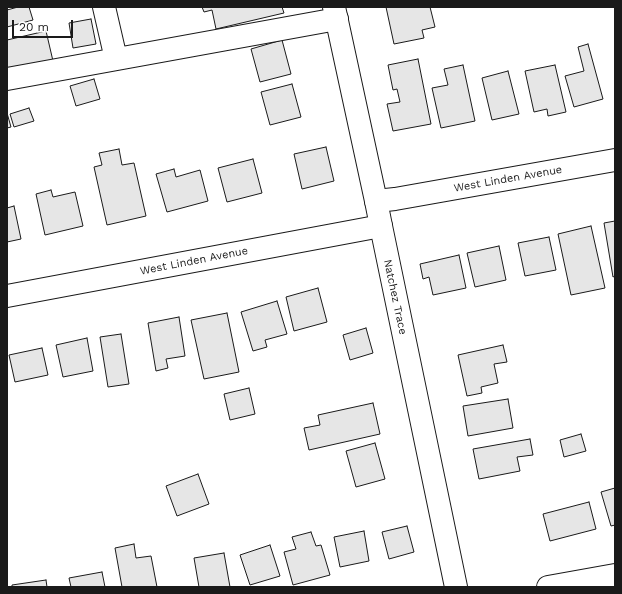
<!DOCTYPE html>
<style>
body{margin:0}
#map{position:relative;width:622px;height:594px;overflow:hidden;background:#fff;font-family:"Work Sans",sans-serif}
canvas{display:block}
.frame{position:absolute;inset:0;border:8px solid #1a1a1a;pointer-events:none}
.scale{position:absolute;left:12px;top:20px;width:61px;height:18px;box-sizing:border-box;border:2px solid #1a1a1a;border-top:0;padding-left:5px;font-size:12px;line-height:14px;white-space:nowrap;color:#1a1a1a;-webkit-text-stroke:3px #fff;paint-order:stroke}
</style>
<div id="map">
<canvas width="622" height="594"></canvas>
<div class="frame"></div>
<div class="scale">20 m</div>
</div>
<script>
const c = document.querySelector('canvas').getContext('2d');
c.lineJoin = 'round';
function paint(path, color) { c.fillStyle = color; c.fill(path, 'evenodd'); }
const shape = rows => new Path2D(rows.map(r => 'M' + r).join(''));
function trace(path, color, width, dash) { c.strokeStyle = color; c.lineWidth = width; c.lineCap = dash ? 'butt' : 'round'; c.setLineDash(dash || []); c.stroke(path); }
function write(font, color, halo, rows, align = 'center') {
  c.font = font + ' "Work Sans",sans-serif'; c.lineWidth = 3; c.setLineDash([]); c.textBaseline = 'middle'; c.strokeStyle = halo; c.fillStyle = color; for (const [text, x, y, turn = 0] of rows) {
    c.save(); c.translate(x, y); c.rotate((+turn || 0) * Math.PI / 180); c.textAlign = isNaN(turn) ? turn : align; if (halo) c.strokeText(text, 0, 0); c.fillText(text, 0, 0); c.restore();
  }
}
const building = shape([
 [18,7,29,7,33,20,7,27,7,10,18,7],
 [202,7,282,7,284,13,216,29,212,10,204,12,202,7],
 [386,7,430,7,435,27,422,30,424,38,394,44,386,7],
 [91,19,96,44,73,48,69,23,91,19],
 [46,31,53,61,7,72,7,40,46,31],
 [282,40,291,74,260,82,251,49,282,40],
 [588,44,603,99,574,107,565,76,584,71,578,47,588,44],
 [418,59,431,124,393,131,387,104,400,102,397,89,393,90,388,65,418,59],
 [463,65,475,121,441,128,432,88,448,85,444,69,463,65],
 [555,65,566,112,548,116,547,109,534,112,525,71,555,65],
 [508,71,519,114,492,120,482,78,508,71],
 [94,79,100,99,76,106,70,86,94,79],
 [292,84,301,117,270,125,261,92,292,84],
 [29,108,34,121,14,127,10,114,29,108],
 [7,113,11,127,7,128,7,113],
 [326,147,334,181,302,189,294,154,326,147],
 [119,149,122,165,134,163,146,216,107,225,94,167,102,165,99,153,119,149],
 [253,159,262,193,227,202,218,168,253,159],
 [174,169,176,177,200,170,208,201,167,212,156,174,174,169],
 [51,190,53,197,75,192,83,226,45,235,36,194,51,190],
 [14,206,21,239,7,242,7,208,14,206],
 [615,221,615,276,613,277,604,223,615,221],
 [591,226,605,288,571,295,558,234,591,226],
 [549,237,556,270,525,276,518,243,549,237],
 [499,246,506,280,475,287,467,253,499,246],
 [459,255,466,288,433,295,429,277,423,279,420,264,459,255],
 [318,288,327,322,294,331,286,297,318,288],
 [277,301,287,334,265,340,267,347,253,351,241,312,277,301],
 [227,313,239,372,204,379,191,320,227,313],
 [179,317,185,356,166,359,168,368,156,371,148,323,179,317],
 [366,328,373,353,350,360,343,335,366,328],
 [121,334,129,384,108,387,100,337,121,334],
 [87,338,93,371,63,377,56,345,87,338],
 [503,345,507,362,494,364,498,383,481,387,482,393,467,396,458,355,503,345],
 [42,348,48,375,15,382,9,355,42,348],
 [249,388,255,414,230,420,224,394,249,388],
 [508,399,513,428,468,436,463,406,508,399],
 [373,403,380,434,309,450,304,428,320,425,318,415,373,403],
 [581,434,586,451,564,457,560,440,581,434],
 [530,439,533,455,517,457,520,471,479,479,473,449,530,439],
 [375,443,385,479,356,487,346,451,375,443],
 [198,474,209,504,177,516,166,486,198,474],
 [615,488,615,525,611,526,601,492,615,488],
 [589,502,596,529,550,541,543,514,589,502],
 [407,526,414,552,389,559,382,532,407,526],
 [364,531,369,561,340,567,334,537,364,531],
 [311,532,316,546,321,545,330,575,293,585,284,552,296,549,292,537,311,532],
 [134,544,136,558,151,556,157,587,122,587,115,548,134,544],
 [270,545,280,576,250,585,240,555,270,545],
 [224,553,230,587,199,587,194,558,224,553],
 [102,572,105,587,71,587,69,578,102,572],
 [46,580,47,587,12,587,12,585,46,580]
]);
paint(building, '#e6e6e6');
trace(building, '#1a1a1a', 1);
const minor = shape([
 [104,7,116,59],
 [7,79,337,19],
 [376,201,395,199,615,160],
 [7,296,381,226],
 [548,587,615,575]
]);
const major = shape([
 [334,7,376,201,381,226,456,587]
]);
trace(minor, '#1a1a1a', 24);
trace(major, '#1a1a1a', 24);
trace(minor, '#fff', 22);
trace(major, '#fff', 22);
write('11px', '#1a1a1a', '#fff', [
 ["West Linden Avenue",508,179,-10],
 ["West Linden Avenue",194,261,-11],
 ["Natchez Trace",395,297,78]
]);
</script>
